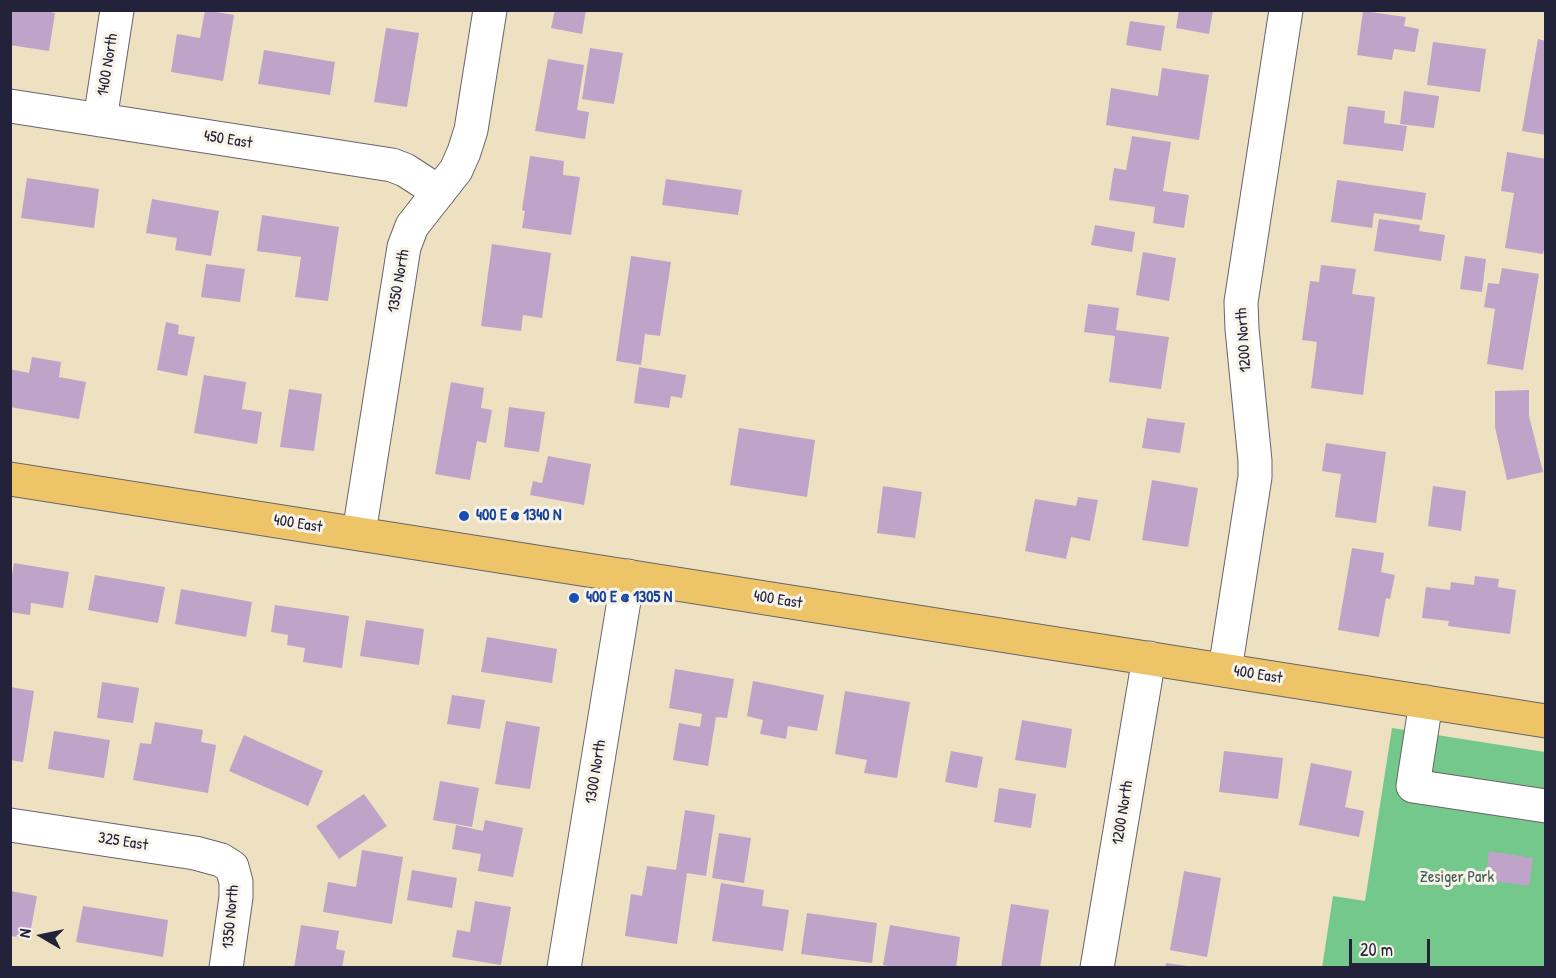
<!DOCTYPE html>
<style>
body{margin:0}
#map{position:relative;width:1556px;height:978px;overflow:hidden;background:#eee1c1;font-family:"Patrick Hand",sans-serif}
canvas{display:block}
.frame{position:absolute;inset:0;border:12px solid #22223b;pointer-events:none}
.north{position:absolute;left:12px;top:906px;width:60px;height:60px;-webkit-text-stroke:4px #f7f3e8;paint-order:stroke;rotate:279deg;font-size:16px;font-weight:700;line-height:24px;text-align:center;color:#22223b}
.north::after{content:'';display:block;margin:auto;width:21px;height:27px;background:#22223b;clip-path:polygon(50% 0,100% 100%,50% 72%,0 100%)}
.scale{position:absolute;left:1349px;top:939px;width:81px;height:27px;box-sizing:border-box;border:3px solid #22223b;border-top:0;padding-left:8px;font-size:18px;line-height:21px;white-space:nowrap;color:#22223b;-webkit-text-stroke:4px #f7f3e8;paint-order:stroke}
</style>
<div id="map">
<canvas width="1556" height="978"></canvas>
<div class="frame"></div>
<div class="north">N</div>
<div class="scale">20 m</div>
</div>
<script>
const c = document.querySelector('canvas').getContext('2d');
c.lineJoin = 'round';
function paint(path, color) { c.fillStyle = color; c.fill(path, 'evenodd'); }
const shape = rows => new Path2D(rows.map(r => 'M' + r).join(''));
function trace(path, color, width, dash) { c.strokeStyle = color; c.lineWidth = width; c.lineCap = dash ? 'butt' : 'round'; c.setLineDash(dash || []); c.stroke(path); }
function write(font, color, halo, rows, align = 'center') {
  c.font = font + ' "Patrick Hand",sans-serif'; c.lineWidth = 6; c.setLineDash([]); c.textBaseline = 'middle'; c.strokeStyle = halo; c.fillStyle = color; for (const [text, x, y, turn = 0] of rows) {
    c.save(); c.translate(x, y); c.rotate((+turn || 0) * Math.PI / 180); c.textAlign = isNaN(turn) ? turn : align; if (halo) c.strokeText(text, 0, 0); c.fillText(text, 0, 0); c.restore();
  }
}
paint(shape([
 [1392,728,1545,752,1545,967,1322,968,1333,896,1365,901]
]), '#74c88b');
paint(shape([
 [10,10,40,10,55,13,49,51,10,45],
 [205,10,234,15,223,81,171,72,177,34,200,38],
 [555,10,586,10,582,34,551,28],
 [1179,10,1213,10,1209,34,1176,28],
 [1363,11,1406,17,1404,26,1419,29,1415,52,1394,49,1392,60,1357,55],
 [1130,21,1165,26,1161,51,1126,45],
 [386,28,419,33,407,107,374,102],
 [1538,39,1546,41,1546,135,1522,131],
 [1433,42,1486,49,1480,92,1427,85],
 [590,48,623,53,614,104,582,99],
 [264,50,335,62,330,95,258,84],
 [548,59,584,65,577,110,589,112,585,139,535,131],
 [1162,68,1209,75,1199,140,1106,125,1111,88,1158,96],
 [1404,91,1439,96,1434,128,1400,124],
 [1348,106,1385,111,1384,123,1407,126,1403,151,1343,144],
 [1132,136,1171,142,1163,191,1189,195,1184,228,1153,223,1155,207,1109,200,1114,168,1126,170],
 [1507,152,1546,159,1546,240,1543,254,1505,248,1514,193,1501,191],
 [530,156,564,161,563,175,580,177,571,235,522,228,525,211,522,210],
 [27,178,99,189,94,228,21,218],
 [666,179,742,190,738,215,662,205],
 [1337,180,1426,193,1422,220,1374,213,1372,228,1331,222],
 [152,199,219,211,211,256,175,250,177,238,146,233],
 [262,215,339,227,328,301,295,297,301,257,257,251],
 [1379,219,1420,225,1419,231,1445,235,1441,261,1374,251],
 [1095,225,1135,232,1132,252,1091,245],
 [492,244,551,253,542,318,523,315,521,331,481,326],
 [1143,252,1176,258,1169,301,1136,295],
 [631,256,671,262,660,336,645,334,641,365,616,361],
 [1465,256,1486,259,1482,292,1460,289],
 [206,264,245,269,240,302,201,297],
 [1321,265,1356,269,1352,294,1375,297,1363,395,1311,388,1317,342,1302,340,1310,281,1319,282],
 [1502,268,1539,274,1523,370,1487,364,1495,309,1484,307,1488,283,1499,284],
 [1088,304,1119,308,1116,330,1169,337,1161,389,1109,382,1115,336,1084,332],
 [166,322,179,325,178,334,195,337,187,376,157,370],
 [32,357,61,362,59,377,86,382,79,419,10,407,10,369,29,373],
 [639,367,686,375,682,398,671,396,669,408,634,403],
 [204,375,246,382,242,409,262,412,257,444,194,433],
 [451,382,484,388,481,408,492,410,486,443,477,441,470,480,435,474],
 [289,389,322,394,314,451,280,447],
 [1529,390,1529,416,1543,472,1507,480,1495,427,1495,391],
 [509,407,545,412,539,452,504,447],
 [1147,418,1185,423,1180,453,1142,448],
 [739,428,815,440,807,497,730,485],
 [1326,443,1386,452,1376,523,1335,517,1341,474,1322,471],
 [548,456,591,464,584,505,530,495,533,481,542,483],
 [1152,480,1198,488,1188,547,1142,540],
 [883,486,922,492,915,538,877,533],
 [1433,486,1466,491,1461,531,1428,526],
 [1078,497,1098,500,1090,541,1071,537,1066,559,1025,551,1035,499,1076,506],
 [1352,548,1384,553,1381,572,1395,575,1390,599,1386,598,1379,637,1338,630],
 [14,563,69,572,63,608,31,603,30,615,10,612,10,588],
 [95,575,165,587,158,623,88,610],
 [1475,576,1499,579,1498,587,1516,590,1510,634,1448,626,1449,621,1422,618,1426,587,1450,590,1451,582,1474,585],
 [181,589,252,602,246,637,175,624],
 [275,605,349,616,342,668,303,662,305,648,287,645,288,635,271,632],
 [366,620,424,629,419,665,360,656],
 [487,637,557,649,552,683,481,672],
 [675,669,734,679,727,718,716,717,708,766,673,760,679,723,700,727,702,714,669,708],
 [753,681,824,695,817,731,788,726,786,739,760,734,763,720,747,716],
 [102,682,139,688,133,723,97,718],
 [10,687,34,691,23,762,10,760],
 [845,691,910,702,897,778,864,773,867,760,835,754],
 [452,695,485,700,480,729,447,724],
 [1022,720,1072,729,1066,768,1015,760],
 [506,721,540,727,530,789,495,784],
 [155,722,203,730,201,742,216,745,208,793,133,780,140,743,151,744],
 [54,731,110,740,104,778,48,769],
 [244,735,323,771,308,806,229,771],
 [951,751,983,757,977,788,945,782],
 [1224,751,1283,758,1278,799,1219,792],
 [1311,763,1352,771,1345,807,1364,811,1359,837,1299,825],
 [440,781,479,788,472,827,433,820],
 [999,788,1036,794,1031,828,994,822],
 [364,794,387,826,339,859,316,826],
 [685,810,715,815,706,876,687,873,677,944,625,936,631,894,642,896,647,866,676,870],
 [485,820,523,828,513,877,478,871,481,854,452,849,456,825,483,831],
 [719,833,751,838,744,883,712,878],
 [362,850,403,857,392,924,323,912,328,882,356,887],
 [1489,851,1533,858,1529,886,1485,880],
 [412,870,457,878,452,908,407,900],
 [1184,871,1221,878,1207,957,1170,950],
 [721,883,764,890,762,906,789,910,783,951,712,941],
 [10,891,37,896,29,939,10,936],
 [475,901,511,907,501,965,452,957,457,930,470,932],
 [1011,904,1049,910,1040,968,1001,968],
 [83,906,168,920,163,957,76,942],
 [807,913,877,923,872,963,801,954],
 [301,925,339,931,336,949,345,951,342,968,294,968],
 [890,925,960,937,956,968,899,968,883,965],
 [1166,963,1187,966,1187,968,1165,968]
]), '#c0a3c8');
const minor = shape([
 [10,106,392,165,405,170,439,192],
 [100,120,117,10],
 [359,533,404,247,412,226,456,170,464,152,471,130,490,10],
 [1225,670,1255,477,1255,461,1242,329,1241,302,1286,10],
 [1426,702,1413,786,1546,806],
 [10,825,195,853,221,860,232,867,236,882,236,897,226,968],
 [564,968,628,576],
 [1097,968,1149,658]
]);
const major = shape([
 [10,479,1546,721]
]);
trace(minor, '#69656a', 35);
trace(major, '#69656a', 35);
trace(minor, '#fff', 33);
trace(major, '#eec469', 33);
for (const [x, y, r, color] of [
 [464,516,6,"#1a4fb4"],
 [574,598,6,"#1a4fb4"]
]) { const dot = new Path2D(); dot.arc(x, y, r, 0, 2 * Math.PI); c.fillStyle = color; c.fill(dot); trace(dot, '#f7f3e8', 2); }
write('16px', '#22223b', '#f7f3e8', [
 ["1400 North",108,65,-81],
 ["450 East",228,140,9],
 ["1350 North",399,281,-80],
 ["1200 North",1244,340,-94],
 ["400 East",298,524,9],
 ["400 East",778,600,9],
 ["400 East",1258,675,9],
 ["1300 North",596,772,-81],
 ["1200 North",1123,813,-81],
 ["325 East",123,842,9],
 ["1350 North",231,917,-85]
]);
write('bold 16px', '#164399', '#f7f3e8', [
 ["400 E @ 1340 N",476,516],
 ["400 E @ 1305 N",586,598]
], 'left');
write('16px', '#3f5c57', '#f7f3e8', [
 ["Zesiger Park",1457,878]
]);
</script>
